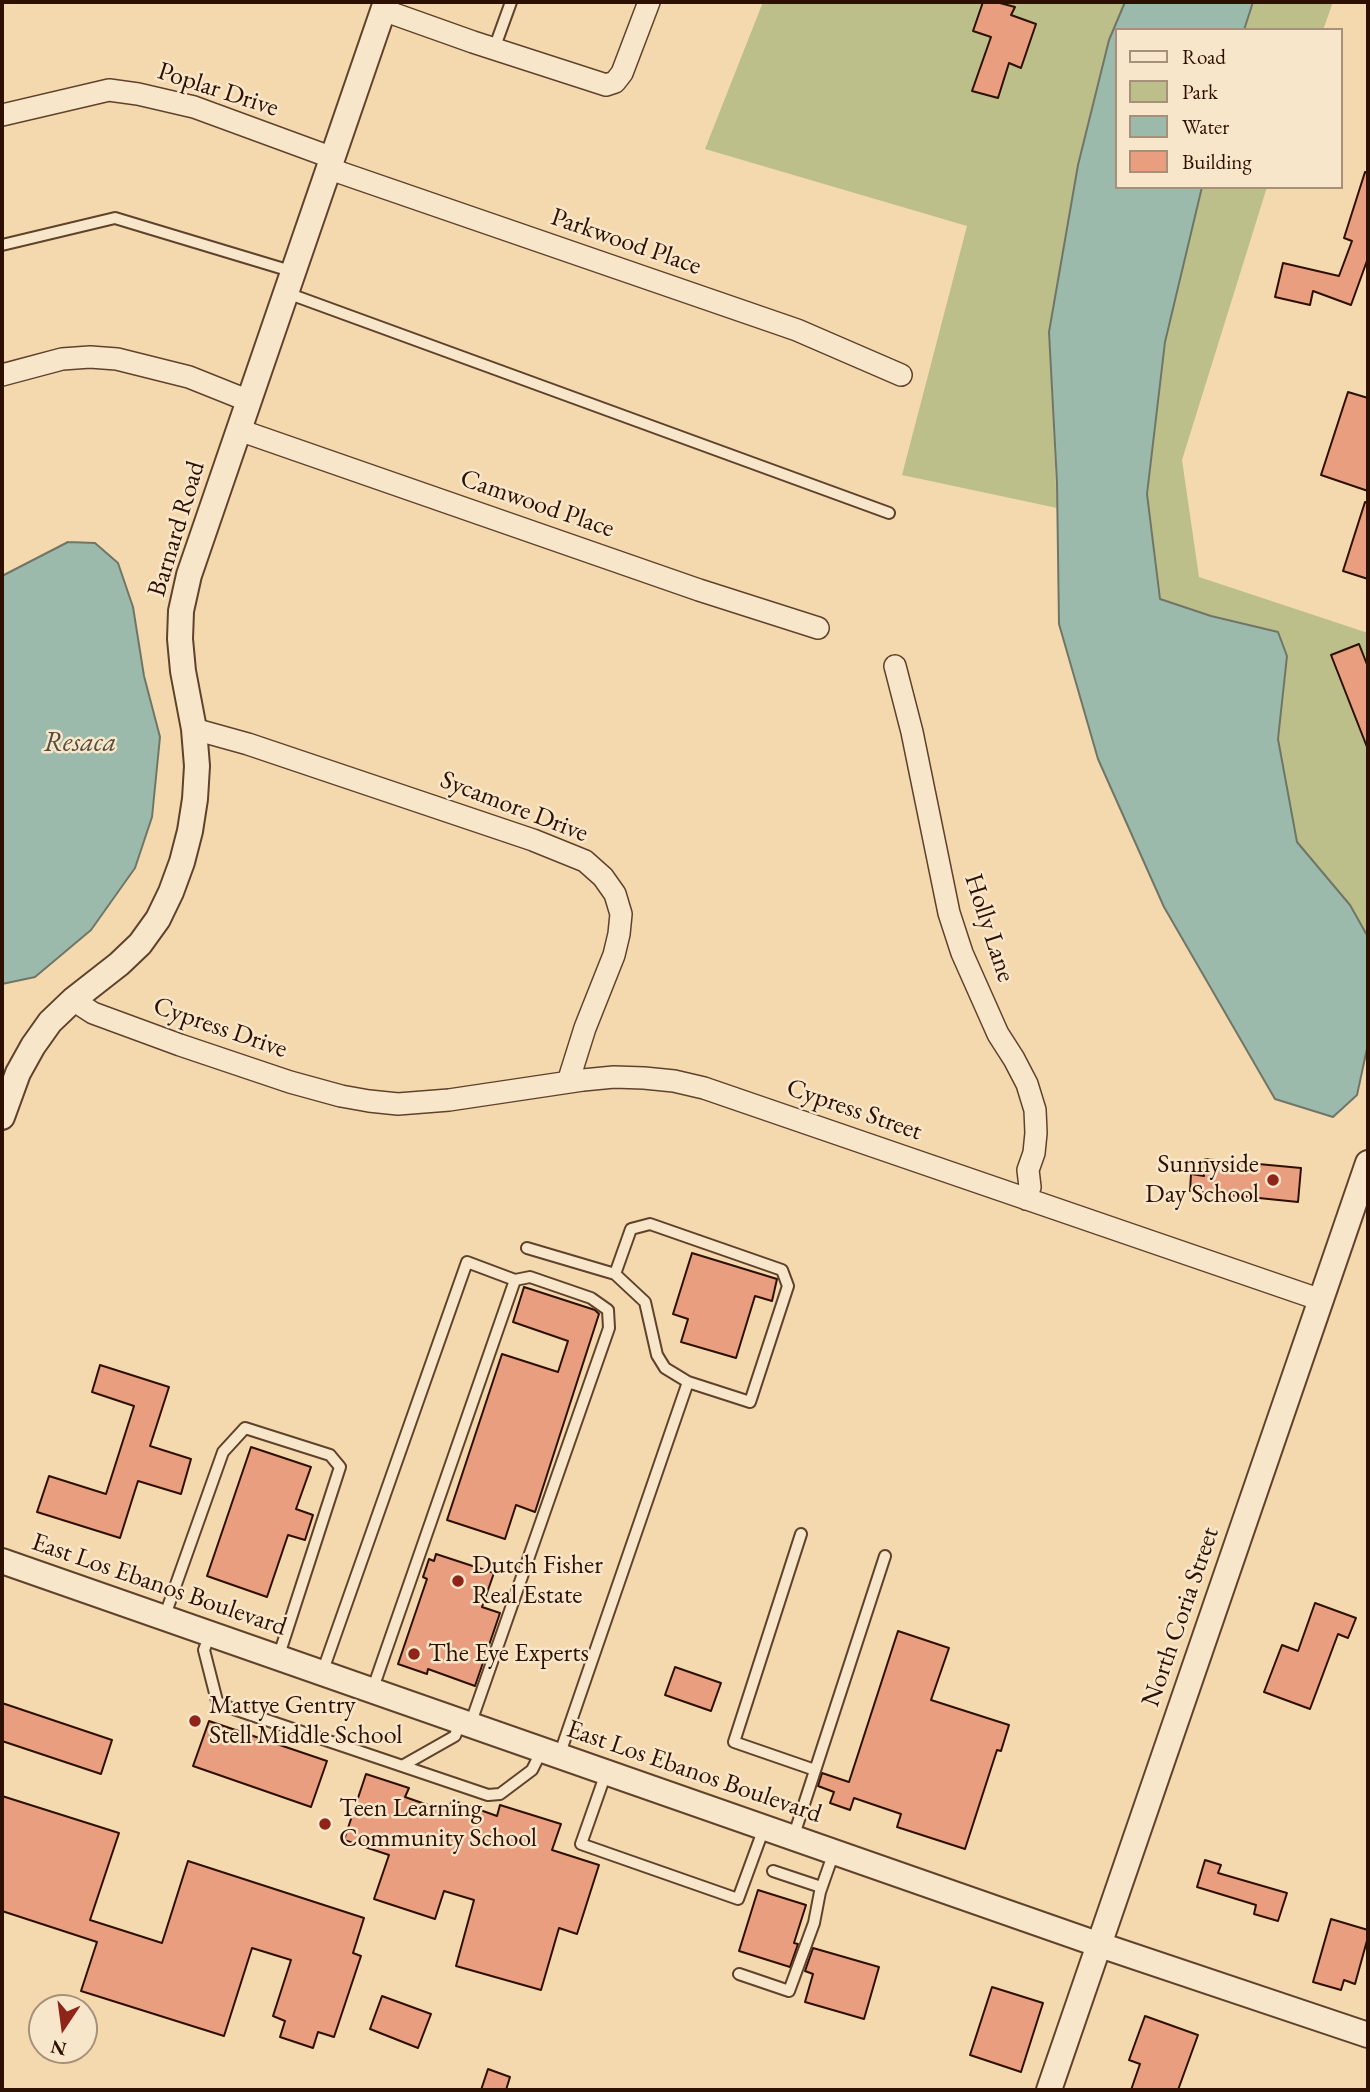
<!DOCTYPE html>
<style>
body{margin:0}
#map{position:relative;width:1370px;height:2092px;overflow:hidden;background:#f4d9ae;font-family:"EB Garamond",serif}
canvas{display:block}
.frame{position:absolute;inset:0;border:4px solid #2d1000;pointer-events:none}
.legend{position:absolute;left:1115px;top:28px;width:228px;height:161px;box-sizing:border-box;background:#f8e6ca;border:2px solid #a79079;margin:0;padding:9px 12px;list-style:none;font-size:21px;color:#2d1000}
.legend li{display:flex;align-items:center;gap:14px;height:35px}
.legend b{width:35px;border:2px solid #a79079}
.north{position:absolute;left:28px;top:1994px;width:70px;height:70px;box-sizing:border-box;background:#f8e6ca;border:2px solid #a79079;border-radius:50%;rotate:193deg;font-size:19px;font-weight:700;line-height:28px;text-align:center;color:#2d1000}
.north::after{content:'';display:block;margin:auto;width:24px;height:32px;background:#8f2418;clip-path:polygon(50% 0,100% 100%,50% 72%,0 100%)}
</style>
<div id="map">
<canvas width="1370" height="2092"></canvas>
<div class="frame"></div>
<ul class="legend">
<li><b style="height:9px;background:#f8e6ca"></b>Road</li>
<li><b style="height:19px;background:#bcbf8a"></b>Park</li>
<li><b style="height:19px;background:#9cbaab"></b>Water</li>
<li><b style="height:19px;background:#e89e7f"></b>Building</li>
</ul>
<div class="north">N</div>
</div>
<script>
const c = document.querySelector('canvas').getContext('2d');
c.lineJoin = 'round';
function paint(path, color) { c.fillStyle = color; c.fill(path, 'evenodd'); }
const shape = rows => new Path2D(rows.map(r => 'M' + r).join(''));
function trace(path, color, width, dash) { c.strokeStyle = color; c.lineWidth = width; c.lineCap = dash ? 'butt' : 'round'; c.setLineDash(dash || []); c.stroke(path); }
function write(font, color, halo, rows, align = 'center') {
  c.font = font + ' "EB Garamond",serif'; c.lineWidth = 5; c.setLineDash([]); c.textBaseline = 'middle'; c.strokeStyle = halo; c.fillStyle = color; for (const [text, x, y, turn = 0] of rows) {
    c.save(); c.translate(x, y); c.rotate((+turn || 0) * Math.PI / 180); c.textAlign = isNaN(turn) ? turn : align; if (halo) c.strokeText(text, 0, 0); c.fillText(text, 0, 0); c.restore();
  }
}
paint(shape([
 [763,2,1125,2,1109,40,1078,165,1049,332,1057,508,902,475,967,226,705,149],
 [1253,2,1333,2,1323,30,1244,30],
 [1202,187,1267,187,1182,460,1199,577,1368,633,1368,937,1350,905,1297,842,1278,739,1287,656,1211,616,1160,599,1147,494,1165,342]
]), '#bcbf8a');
const water = shape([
 [1125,2,1253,2,1244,30,1116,30,1116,187,1202,187,1165,342,1147,494,1160,599,1211,616,1278,632,1287,656,1278,739,1297,842,1350,905,1368,937,1368,1044,1357,1095,1333,1117,1275,1099,1164,907,1098,759,1059,624,1057,483,1049,332,1078,165,1109,40,1125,2],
 [68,542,95,543,118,563,133,607,144,676,160,737,152,817,135,868,91,930,35,977,2,984,2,576,68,542]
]);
paint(water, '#9cbaab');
trace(water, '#707667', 2);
const building = shape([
 [983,2,996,2,1015,7,1011,15,1036,24,1021,68,1009,63,998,98,972,91,991,37,973,31,983,2],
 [1365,172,1368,173,1368,258,1351,305,1313,291,1310,305,1275,297,1283,263,1339,276,1352,241,1344,238,1365,172],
 [1348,392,1368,398,1368,491,1321,475,1348,392],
 [1365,502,1368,503,1368,579,1343,571,1365,502],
 [1359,644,1368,667,1367,747,1331,655,1359,644],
 [1205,1159,1301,1168,1298,1202,1190,1191,1191,1174,1204,1176,1205,1159],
 [692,1253,777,1279,772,1301,755,1296,736,1358,681,1342,688,1319,673,1314,692,1253],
 [524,1287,595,1310,599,1314,535,1512,516,1505,505,1539,447,1520,502,1354,558,1372,568,1341,513,1322,524,1287],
 [100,1365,169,1387,150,1446,191,1459,181,1494,138,1481,120,1538,37,1512,49,1476,106,1494,134,1406,92,1392,100,1365],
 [251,1447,311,1467,296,1509,313,1515,305,1540,288,1535,267,1597,207,1576,251,1447],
 [436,1554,494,1573,482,1607,500,1613,475,1686,428,1669,427,1674,398,1664,427,1579,423,1577,429,1559,434,1561,436,1554],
 [1315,1603,1356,1618,1348,1638,1338,1634,1310,1709,1264,1692,1282,1645,1298,1651,1315,1603],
 [898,1631,949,1648,931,1700,1009,1725,1001,1751,997,1750,965,1849,897,1827,901,1814,854,1798,850,1810,830,1803,834,1792,818,1786,822,1773,849,1782,898,1631],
 [675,1667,721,1683,711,1711,665,1695,675,1667],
 [2,1703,112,1740,101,1774,2,1741,2,1703],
 [209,1721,327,1761,311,1807,193,1766,209,1721],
 [366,1774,409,1788,405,1797,448,1812,452,1800,497,1816,500,1805,561,1824,552,1850,599,1865,577,1934,559,1928,541,1990,456,1966,474,1900,444,1891,435,1919,374,1899,389,1855,344,1840,366,1774],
 [2,1796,119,1833,90,1920,162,1943,188,1861,364,1918,353,1953,361,1956,334,2037,318,2032,313,2048,280,2037,285,2021,273,2016,291,1960,252,1948,224,2036,81,1991,97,1942,2,1911,2,1796],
 [1205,1860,1221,1865,1218,1873,1287,1893,1278,1921,1254,1914,1256,1905,1197,1887,1205,1860],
 [758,1890,806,1905,794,1943,798,1944,790,1967,739,1951,758,1890],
 [1331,1919,1368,1930,1368,1937,1355,1984,1344,1980,1341,1990,1313,1982,1331,1919],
 [813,1948,879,1967,864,2019,805,2002,813,1974,805,1971,813,1948],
 [992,1987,1043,2003,1021,2072,970,2055,992,1987],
 [382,1996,431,2014,418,2048,370,2029,382,1996],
 [1145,2016,1198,2035,1178,2090,1131,2090,1140,2064,1129,2060,1145,2016],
 [488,2069,510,2077,506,2090,481,2090,488,2069]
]);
paint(building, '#e89e7f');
trace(building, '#2d1000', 2);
const service = shape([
 [494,49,511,2],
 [2,245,115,218,294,272],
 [287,293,889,513],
 [527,1248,615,1274,631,1229,650,1224,782,1270,788,1286,750,1402,688,1382,559,1756],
 [615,1274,645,1302,657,1355,665,1368,688,1382],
 [801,1534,734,1742,815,1770],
 [164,1618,223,1452,245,1428,330,1455,340,1467,278,1658],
 [210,1634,204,1650,217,1701,222,1705,488,1795,500,1794,532,1770,542,1750],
 [322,1673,467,1262,515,1280,372,1691],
 [470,1725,609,1328,608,1310,591,1298,530,1277,515,1280],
 [402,1766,455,1736,460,1722],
 [606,1773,581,1844,738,1899,764,1828],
 [793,1838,885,1556],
 [773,1871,821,1887],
 [739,1974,789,1991,814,1923,820,1892,834,1852]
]);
const minor = shape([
 [383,10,473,42,606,85,615,82,622,73,649,2],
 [2,115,109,90,138,94,194,107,333,158],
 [330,169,797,330,901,375],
 [2,375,62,359,90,357,117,359,189,377,249,401],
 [239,430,699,590,818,628],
 [895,666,912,732,949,913,962,953,998,1034,1014,1059,1027,1084,1035,1110,1036,1133,1034,1153,1028,1170,1030,1187,1026,1199],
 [194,729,248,744,533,840,585,861,603,877,615,894,621,914,619,934,614,955,585,1028,568,1082],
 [73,1000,93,1013,180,1045,290,1082,341,1096,369,1101,398,1104,449,1100,583,1080,614,1077,644,1078,674,1081,704,1088,1321,1300]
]);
const tertiary = shape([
 [2,1117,18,1073,33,1046,50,1022,73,1000,119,964,140,944,158,919,171,892,182,862,190,831,195,799,197,766,194,729,183,671,180,639,181,611,189,575,386,2],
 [2,1561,1100,1945,1368,2035],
 [1049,2090,1368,1163]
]);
trace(service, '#5f422c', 14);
trace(minor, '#5f422c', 24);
trace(tertiary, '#5f422c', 28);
trace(service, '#f8e6ca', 10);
trace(minor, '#f8e6ca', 21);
trace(tertiary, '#f8e6ca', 24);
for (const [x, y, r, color] of [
 [1273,1180,7,"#8f2418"],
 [458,1581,7,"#8f2418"],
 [414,1654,7,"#8f2418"],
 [195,1721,7,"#8f2418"],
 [325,1824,7,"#8f2418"]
]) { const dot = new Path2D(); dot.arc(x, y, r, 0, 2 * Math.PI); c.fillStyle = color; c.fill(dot); trace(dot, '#f8e6ca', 2.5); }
write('26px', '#2d1000', '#f8e6ca', [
 ["Poplar Drive",218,90,18],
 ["Parkwood Place",626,242,19],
 ["Camwood Place",537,504,19],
 ["Barnard Road",177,529,-73],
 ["Sycamore Drive",514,807,21],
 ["Holly Lane",989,928,72],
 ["Cypress Drive",220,1028,19],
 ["Cypress Street",854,1110,19],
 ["East Los Ebanos Boulevard",159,1585,19],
 ["North Coria Street",1181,1617,-71],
 ["East Los Ebanos Boulevard",694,1772,19]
]);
write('26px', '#2d1000', '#f8e6ca', [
 ["Sunnyside",1259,1165,"right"],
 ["Day School",1259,1195,"right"],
 ["Dutch Fisher",472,1566],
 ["Real Estate",472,1596],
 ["The Eye Experts",428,1654],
 ["Mattye Gentry",209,1706],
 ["Stell Middle School",209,1736],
 ["Teen Learning",339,1809],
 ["Community School",339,1839]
], 'left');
write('italic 28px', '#544c3c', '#f8e6ca', [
 ["Resaca",80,743]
]);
</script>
